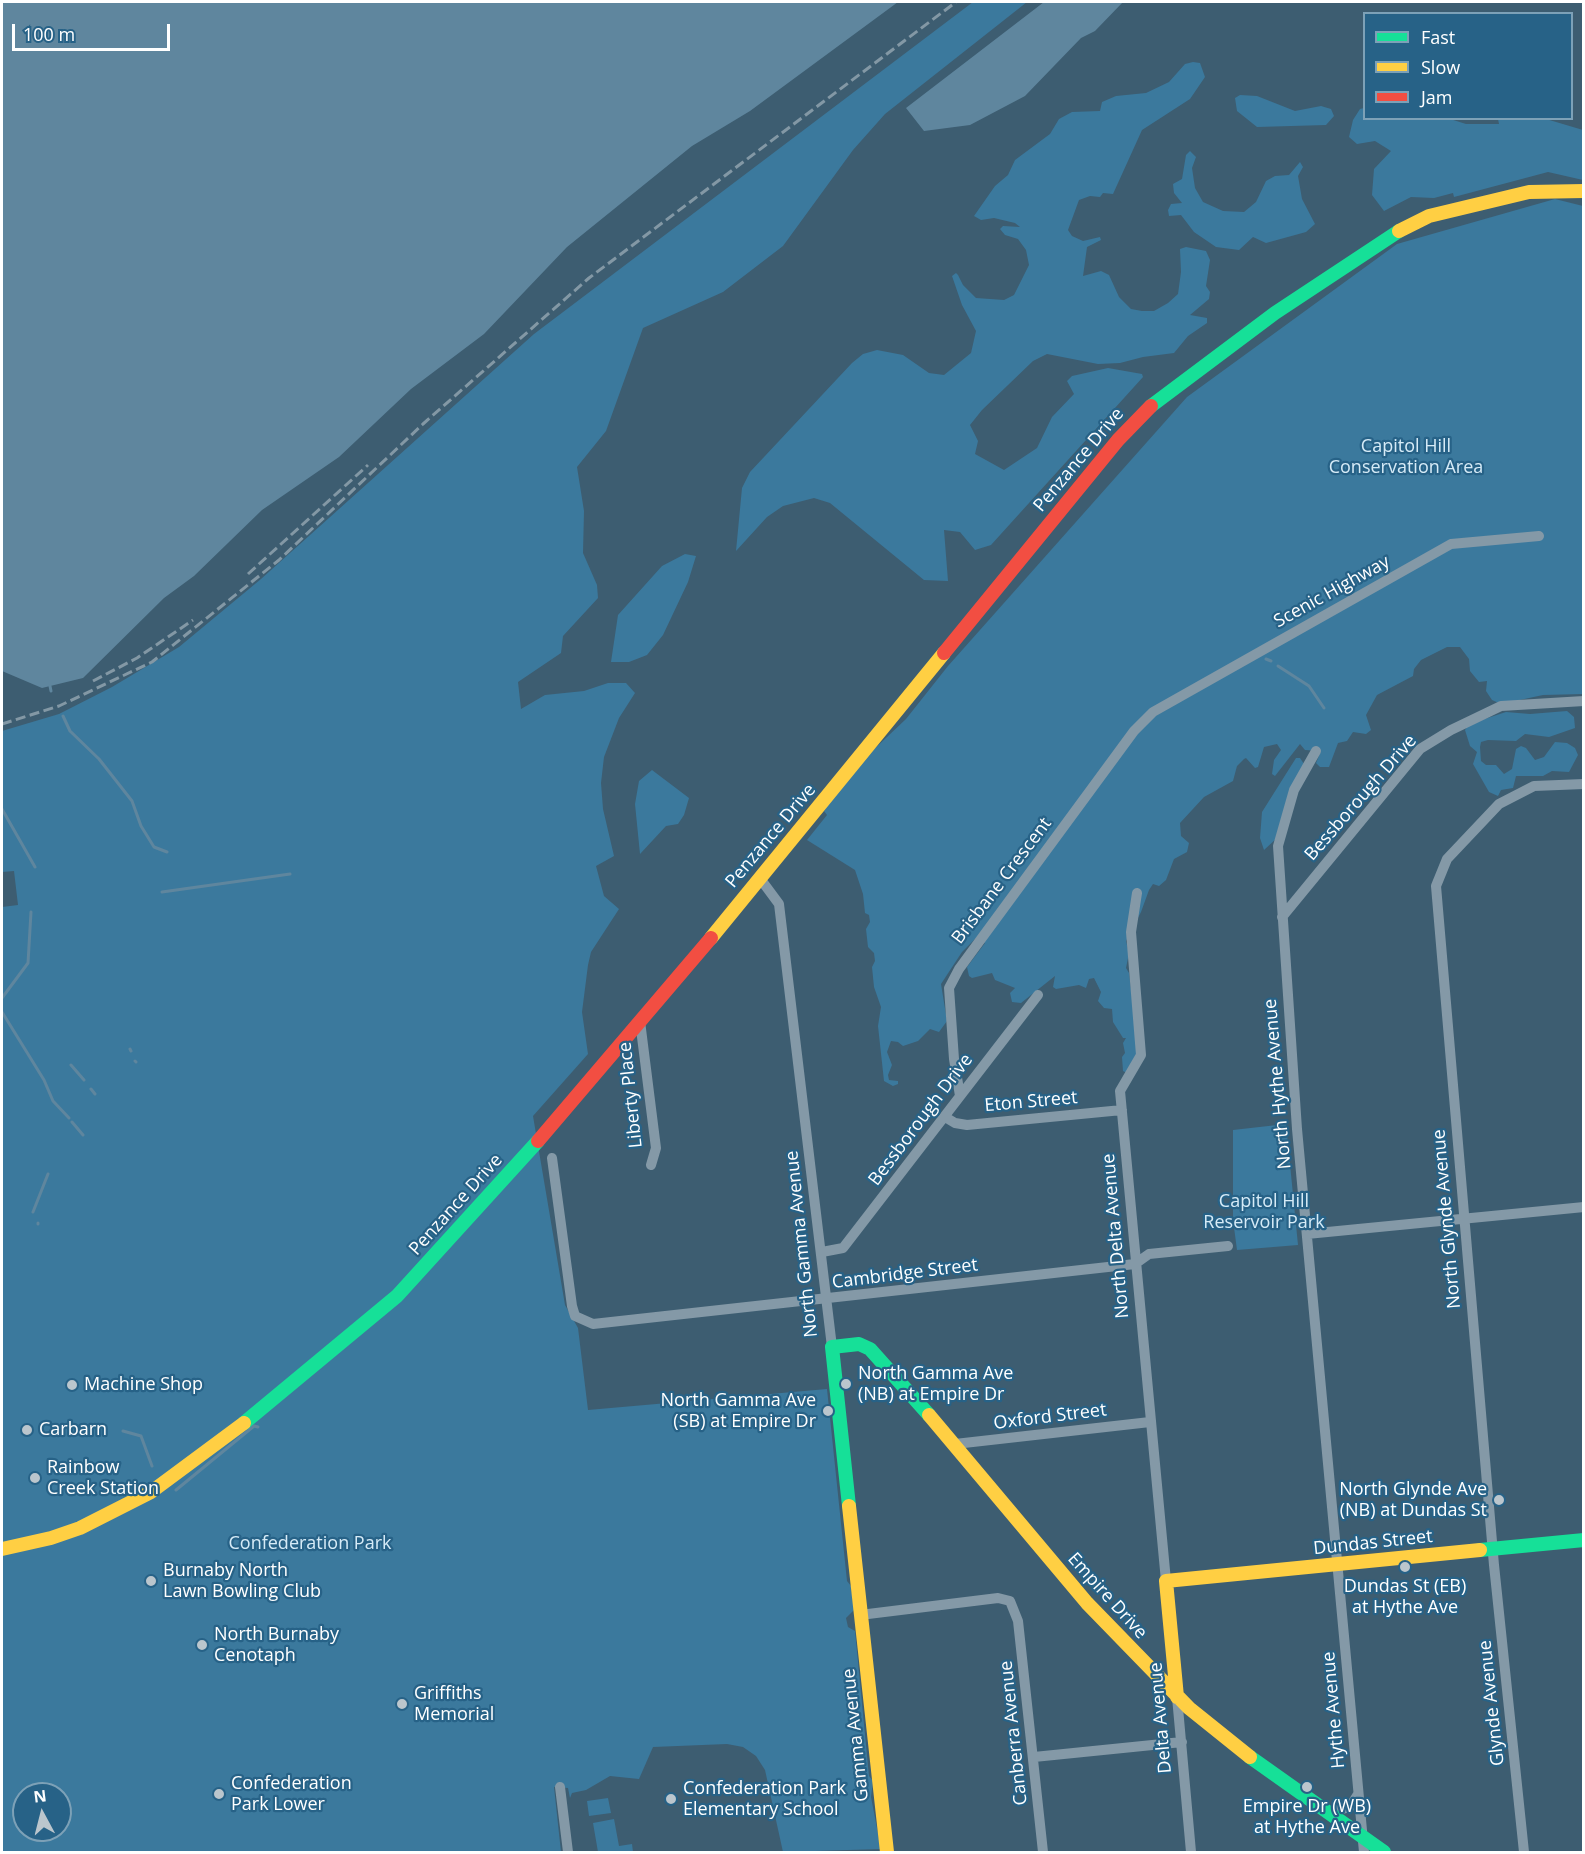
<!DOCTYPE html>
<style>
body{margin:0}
#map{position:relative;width:1585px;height:1854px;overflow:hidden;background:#3d5d71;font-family:"Open Sans",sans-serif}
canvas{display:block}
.frame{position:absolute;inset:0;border:3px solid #fff;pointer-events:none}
.legend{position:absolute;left:1363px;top:12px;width:210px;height:108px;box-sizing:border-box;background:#276287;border:2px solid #7da1b7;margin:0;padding:8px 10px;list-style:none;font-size:18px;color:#fff}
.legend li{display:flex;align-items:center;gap:12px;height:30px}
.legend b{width:30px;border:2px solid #7da1b7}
.north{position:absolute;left:12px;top:1782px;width:60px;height:60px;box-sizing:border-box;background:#276287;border:2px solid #7da1b7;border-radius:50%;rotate:353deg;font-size:16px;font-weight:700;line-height:24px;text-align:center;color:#fff}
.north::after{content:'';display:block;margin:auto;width:21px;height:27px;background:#bbc6cd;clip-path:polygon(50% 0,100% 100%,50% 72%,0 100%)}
.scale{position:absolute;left:12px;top:24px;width:158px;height:27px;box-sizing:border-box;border:3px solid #fff;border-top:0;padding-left:8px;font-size:18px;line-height:21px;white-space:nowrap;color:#fff;-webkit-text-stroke:4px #276287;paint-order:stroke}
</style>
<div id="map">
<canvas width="1585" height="1854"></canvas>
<div class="frame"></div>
<ul class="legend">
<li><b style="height:8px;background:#16e098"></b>Fast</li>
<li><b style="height:8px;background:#ffcf43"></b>Slow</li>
<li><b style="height:8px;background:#f24e42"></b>Jam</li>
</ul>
<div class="north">N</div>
<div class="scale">100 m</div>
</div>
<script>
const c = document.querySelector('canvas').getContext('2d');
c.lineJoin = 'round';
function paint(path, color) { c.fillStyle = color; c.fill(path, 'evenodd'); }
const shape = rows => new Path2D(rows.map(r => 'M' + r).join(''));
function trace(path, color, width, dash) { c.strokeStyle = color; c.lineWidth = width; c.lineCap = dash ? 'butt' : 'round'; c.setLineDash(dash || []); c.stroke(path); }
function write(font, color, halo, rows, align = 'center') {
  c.font = font + ' "Open Sans",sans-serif'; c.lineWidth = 4.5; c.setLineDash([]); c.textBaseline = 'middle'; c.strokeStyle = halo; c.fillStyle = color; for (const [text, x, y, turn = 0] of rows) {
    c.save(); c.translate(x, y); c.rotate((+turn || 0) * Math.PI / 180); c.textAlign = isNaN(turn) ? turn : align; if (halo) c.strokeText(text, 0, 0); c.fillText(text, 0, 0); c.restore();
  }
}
paint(shape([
 [973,2,1027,2,885,114,853,150,783,246,723,292,643,328,606,431,577,467,584,511,583,553,597,585,598,598,563,636,561,653,518,682,521,709,545,695,584,691,608,683,626,683,635,693,619,718,604,757,601,783,603,809,614,856,596,866,604,896,619,909,591,952,588,965,582,1012,588,1054,533,1116,565,1305,578,1328,588,1410,827,1389,847,1581,851,1586,854,1610,846,1618,848,1627,855,1631,869,1776,873,1781,871,1797,881,1849,783,1852,765,1770,756,1756,743,1747,727,1744,653,1747,639,1779,610,1776,586,1790,572,1793,570,1798,568,1788,554,1787,561,1852,2,1852,2,907,18,905,14,871,2,872,2,731,59,714,112,687,179,647,261,579,534,334],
 [24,1794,60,1794,60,1830,24,1830],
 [1193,62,1200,63,1205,77,1190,99,1142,130,1113,194,1103,193,1100,197,1090,196,1079,200,1068,230,1072,236,1083,241,1100,237,1101,240,1087,247,1083,276,1101,271,1109,275,1119,297,1131,309,1142,311,1154,311,1168,303,1178,294,1181,272,1180,249,1186,247,1206,251,1210,260,1206,286,1210,292,1209,299,1190,315,1207,318,1207,323,1188,336,1174,353,1143,357,1120,363,1098,364,1047,354,1033,361,982,410,970,425,978,441,975,454,1004,470,1037,448,1052,417,1074,394,1067,381,1072,376,1108,368,1142,374,1143,377,991,545,975,550,960,532,944,530,948,581,924,580,830,503,814,498,783,506,767,517,736,551,742,488,750,472,852,363,863,354,877,350,903,355,929,373,944,375,971,353,976,331,962,305,952,276,956,273,958,275,963,285,976,298,1004,300,1014,295,1029,265,1026,250,1018,239,1005,235,1000,229,1003,226,1020,227,1015,223,994,218,981,220,974,216,995,186,1008,175,1015,160,1050,134,1059,119,1072,112,1100,111,1102,102,1116,96,1146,93,1169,82,1185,64],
 [1240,95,1257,96,1295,111,1321,106,1331,109,1334,116,1326,125,1257,127,1237,111,1235,98],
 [1364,108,1364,118,1450,119,1466,124,1499,124,1498,119,1546,119,1583,130,1583,180,1548,172,1454,197,1453,193,1434,198,1411,197,1384,211,1372,195,1374,169,1391,151,1375,141,1357,144,1349,137,1353,120,1360,109],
 [1190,151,1196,157,1192,168,1195,188,1203,202,1223,211,1244,212,1256,202,1266,181,1275,176,1289,175,1300,162,1303,167,1298,176,1302,199,1315,224,1306,232,1266,243,1253,237,1239,250,1216,247,1194,232,1181,215,1169,216,1168,210,1171,204,1182,203,1174,193,1173,184,1182,179,1186,155],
 [1555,199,1583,206,1583,694,1543,695,1501,704,1492,700,1486,691,1487,681,1479,682,1470,671,1469,659,1460,647,1447,647,1421,660,1414,669,1413,676,1377,695,1366,715,1371,730,1366,734,1353,732,1347,741,1338,743,1329,767,1320,767,1316,763,1321,751,1305,750,1300,744,1275,776,1272,774,1274,760,1281,750,1277,744,1264,747,1258,767,1255,768,1246,758,1244,759,1237,766,1233,781,1204,797,1180,823,1181,836,1189,843,1187,852,1174,859,1166,880,1159,886,1153,884,1149,890,1141,912,1126,941,1129,953,1126,968,1129,973,1139,1054,1127,1073,1123,1071,1122,1057,1125,1053,1123,1043,1126,1038,1123,1038,1113,1022,1112,1009,1104,1008,1098,1001,1101,992,1094,978,1089,979,1086,988,1079,985,1056,989,1053,987,1055,976,1021,1003,1012,1002,1010,993,1015,988,995,980,992,973,972,978,969,976,967,967,985,943,977,937,962,952,941,984,947,1021,939,1032,930,1029,918,1041,903,1046,898,1042,891,1041,887,1052,892,1065,888,1075,889,1080,898,1081,898,1084,893,1086,884,1081,878,1026,881,1007,874,987,872,967,875,961,874,953,868,947,866,929,870,922,869,915,865,913,863,894,855,870,807,840,827,815,824,811,849,773,906,719,948,666,1187,397,1397,244],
 [685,554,696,556,688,582,663,635,647,655,629,662,611,662,618,615,662,566],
 [1567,711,1574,717,1575,728,1549,737,1525,734,1516,741,1488,740,1481,742,1480,747,1481,761,1486,765,1496,765,1504,774,1512,769,1516,749,1521,746,1526,748,1535,760,1544,757,1555,742,1567,743,1575,748,1578,755,1569,772,1552,771,1543,776,1516,776,1513,788,1501,790,1498,796,1489,792,1473,764,1477,752,1470,746,1465,730,1469,724,1506,712,1530,714],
 [1296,758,1300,758,1304,764,1277,838,1264,850,1260,838,1262,812],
 [652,770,689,798,684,815,678,824,666,826,640,854,635,804,639,781],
 [1286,1124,1298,1245,1237,1250,1233,1220,1233,1130],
 [608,1798,611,1813,589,1816,587,1801],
 [614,1819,619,1846,632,1844,633,1852,598,1852,593,1823]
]), '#3b799d');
paint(shape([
 [2,2,898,2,750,111,692,146,567,247,484,334,411,389,339,457,262,510,194,576,164,598,83,678,42,688,2,671],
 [1044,2,1123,2,1095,31,1081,38,1025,96,970,125,924,131,906,108]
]), '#5f869e');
trace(shape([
 [1266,659,1271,661],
 [1278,666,1309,686,1324,708],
 [50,686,51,691],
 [63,716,70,731,99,759,132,801,141,826,154,847,167,852],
 [2,809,35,867],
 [162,892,290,874],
 [2,998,28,963,31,912],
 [2,1012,44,1080,53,1101,69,1118],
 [130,1049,131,1051],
 [135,1061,136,1062],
 [71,1065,84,1080],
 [91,1089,95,1094],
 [72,1122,83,1135],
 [33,1212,48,1174],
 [38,1223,38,1224],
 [123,1431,141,1436,152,1466],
 [176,1490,254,1426,258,1427]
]), '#5f869e', 3);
trace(shape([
 [1316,751,1294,790,1278,846,1297,1129,1364,1852],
 [759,877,779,904,832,1347],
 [1137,893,1131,932,1141,1055,1120,1091,1166,1581],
 [1282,917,1420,749,1451,730,1501,706,1584,701],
 [640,1021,656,1148,651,1165],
 [960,1096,954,1059,949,988,959,969,1134,731,1153,712,1451,544,1539,536],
 [945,1117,955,1123,967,1125,1122,1110],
 [552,1158,572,1306,575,1316,593,1324,1135,1264,1149,1254,1228,1246],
 [1307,1234,1584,1207],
 [822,1252,843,1248,1038,995],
 [955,1444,1150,1422],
 [860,1615,998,1598,1010,1601,1018,1621,1043,1852],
 [1177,1697,1191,1852],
 [1034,1757,1182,1742],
 [560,1787,568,1852],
 [1328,1812,1350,1807,1358,1794],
 [1524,1852,1494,1565,1436,886,1447,859,1499,804,1534,786,1584,784]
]), '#8499a7', 10);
trace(shape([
 [1151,406,1275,313,1399,231],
 [244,1423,397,1296,538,1141],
 [849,1506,832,1347,859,1344,870,1349,929,1415],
 [1480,1550,1584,1540],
 [1250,1757,1384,1852]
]), '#16e098', 14);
trace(shape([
 [1399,231,1429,216,1529,192,1584,191],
 [711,938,944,653],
 [929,1415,1087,1603,1189,1708,1250,1757],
 [849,1506,887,1852],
 [2,1549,51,1538,80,1528,151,1492,244,1423],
 [1177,1697,1166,1581,1480,1550]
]), '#ffcf43', 14);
trace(shape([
 [944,653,1118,440,1151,406],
 [538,1141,711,938]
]), '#f24e42', 14);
trace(shape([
 [248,574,368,465],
 [93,681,137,658,193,620],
 [2,724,59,706,152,662,279,560,423,424,589,278,956,2]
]), '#8398a5', 3, [10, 4.5]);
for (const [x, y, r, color] of [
 [846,1384,6,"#bbc6cd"],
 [72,1385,6,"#bbc6cd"],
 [828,1411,6,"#bbc6cd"],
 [27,1430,6,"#bbc6cd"],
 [35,1478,6,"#bbc6cd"],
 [1499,1500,6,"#bbc6cd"],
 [1405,1567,6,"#bbc6cd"],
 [151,1581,6,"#bbc6cd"],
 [202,1645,6,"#bbc6cd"],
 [402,1704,6,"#bbc6cd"],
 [1307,1787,6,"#bbc6cd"],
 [219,1794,6,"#bbc6cd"],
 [671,1799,6,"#bbc6cd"]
]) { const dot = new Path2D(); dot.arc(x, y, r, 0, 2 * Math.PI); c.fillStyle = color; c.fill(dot); trace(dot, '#276287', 2); }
write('18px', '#d6ebf7', '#276287', [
 ["Capitol Hill",1406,447],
 ["Conservation Area",1406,468],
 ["Capitol Hill",1264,1202],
 ["Reservoir Park",1264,1223],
 ["Confederation Park",310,1544]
]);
write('18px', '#fff', '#276287', [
 ["Penzance Drive",1079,460,-50],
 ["Scenic Highway",1332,592,-29],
 ["Bessborough Drive",1361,798,-49],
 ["Penzance Drive",771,836,-50],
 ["Brisbane Crescent",1002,881,-53],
 ["North Hythe Avenue",1278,1084,-95],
 ["Liberty Place",631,1095,-96],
 ["Eton Street",1031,1102,-5],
 ["Bessborough Drive",921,1120,-53],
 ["Penzance Drive",456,1205,-48],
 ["North Glynde Avenue",1447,1219,-95],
 ["North Delta Avenue",1116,1236,-95],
 ["North Gamma Avenue",802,1244,-96],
 ["Cambridge Street",905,1274,-7],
 ["Oxford Street",1050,1417,-7],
 ["Dundas Street",1373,1543,-6],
 ["Empire Drive",1107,1596,48],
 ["Glynde Avenue",1492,1703,-96],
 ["Hythe Avenue",1334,1710,-95],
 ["Delta Avenue",1161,1718,-95],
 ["Canberra Avenue",1014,1733,-96],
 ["Gamma Avenue",856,1735,-96]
]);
write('18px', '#fff', '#276287', [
 ["North Gamma Ave",858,1374],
 ["(NB) at Empire Dr",858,1395],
 ["Machine Shop",84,1385],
 ["North Gamma Ave",816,1401,"right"],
 ["(SB) at Empire Dr",816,1422,"right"],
 ["Carbarn",39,1430],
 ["Rainbow",47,1468],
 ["Creek Station",47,1489],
 ["North Glynde Ave",1487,1490,"right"],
 ["(NB) at Dundas St",1487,1511,"right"],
 ["Burnaby North",163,1571],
 ["Lawn Bowling Club",163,1592],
 ["Dundas St (EB)",1405,1587,"center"],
 ["at Hythe Ave",1405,1608,"center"],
 ["North Burnaby",214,1635],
 ["Cenotaph",214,1656],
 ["Griffiths",414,1694],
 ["Memorial",414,1715],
 ["Confederation",231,1784],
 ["Park Lower",231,1805],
 ["Confederation Park",683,1789],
 ["Elementary School",683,1810],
 ["Empire Dr (WB)",1307,1807,"center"],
 ["at Hythe Ave",1307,1828,"center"]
], 'left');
</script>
